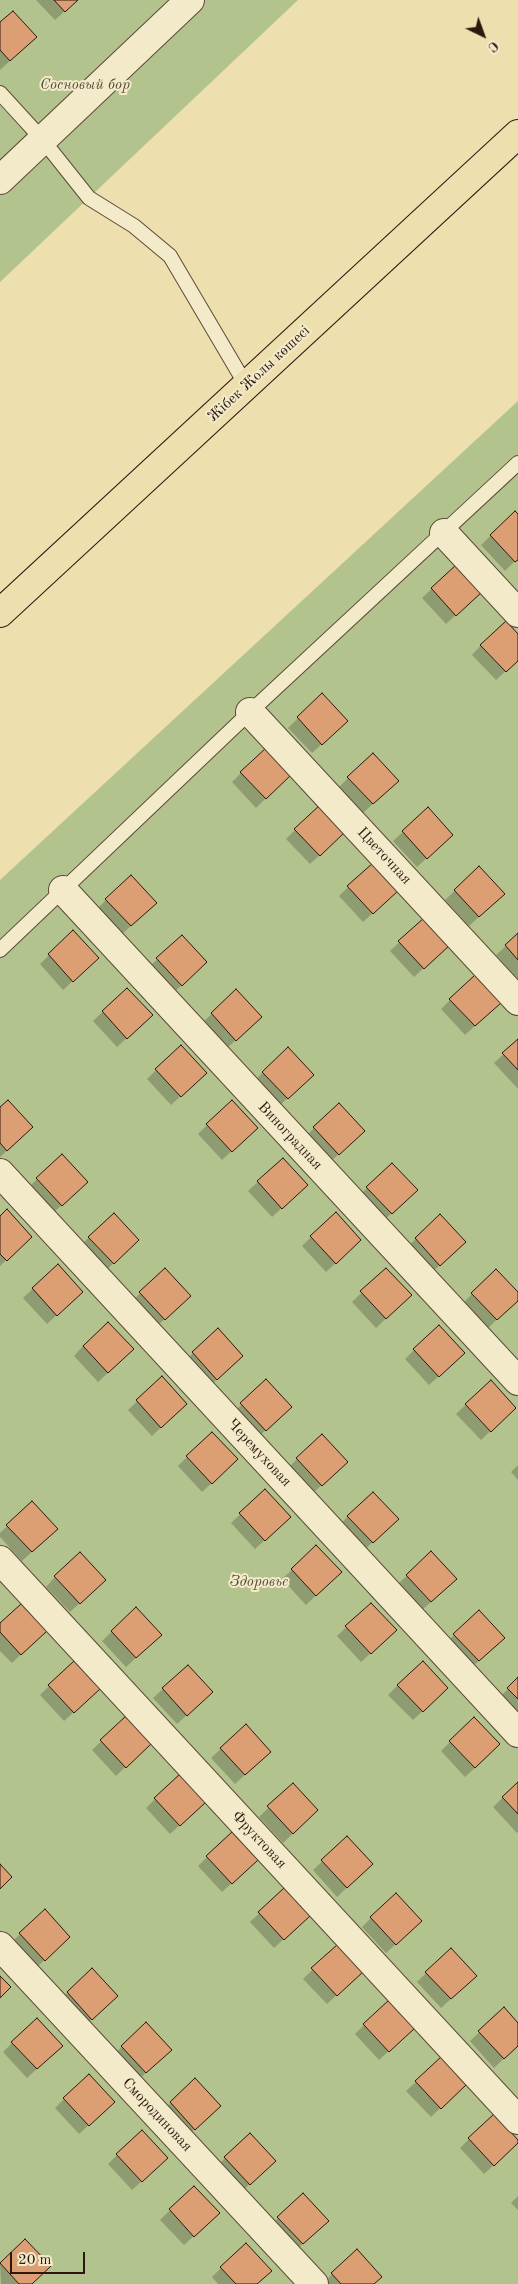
<!DOCTYPE html>
<meta charset="utf-8">
<style>
body{margin:0}
#map{position:relative;width:518px;height:2284px;overflow:hidden;background:#eddfae;font-family:"Old Standard TT",serif}
canvas{display:block}
.north{position:absolute;left:458px;top:10px;width:50px;height:50px;-webkit-text-stroke:4px #f3eaca;paint-order:stroke;rotate:138deg;font-size:14px;font-weight:700;line-height:20px;text-align:center;color:#2d1810}
.north::after{content:'';display:block;margin:auto;width:18px;height:22px;background:#2d1810;clip-path:polygon(50% 0,100% 100%,50% 72%,0 100%)}
.scale{position:absolute;left:10px;top:2252px;width:75px;height:22px;box-sizing:border-box;border:2px solid #2d1810;border-top:0;padding-left:6px;font-size:15px;line-height:18px;white-space:nowrap;color:#2d1810;-webkit-text-stroke:4px #f3eaca;paint-order:stroke}
</style>
<div id="map">
<canvas width="518" height="2284"></canvas>
<div class="north">С</div>
<div class="scale">20 m</div>
</div>
<script>
const c = document.querySelector('canvas').getContext('2d');
c.lineJoin = 'round';
function paint(path, color) { c.fillStyle = color; c.fill(path, 'evenodd'); }
const shape = rows => new Path2D(rows.map(r => 'M' + r).join(''));
function trace(path, color, width, dash) { c.strokeStyle = color; c.lineWidth = width; c.lineCap = dash ? 'butt' : 'round'; c.setLineDash(dash || []); c.stroke(path); }
function write(font, color, halo, rows, align = 'center') {
  c.font = font + ' "Old Standard TT",serif'; c.lineWidth = 4; c.setLineDash([]); c.textBaseline = 'middle'; c.strokeStyle = halo; c.fillStyle = color; for (const [text, x, y, turn = 0] of rows) {
    c.save(); c.translate(x, y); c.rotate((+turn || 0) * Math.PI / 180); c.textAlign = isNaN(turn) ? turn : align; if (halo) c.strokeText(text, 0, 0); c.fillText(text, 0, 0); c.restore();
  }
}
paint(shape([
 [0,0,298,0,0,282],
 [518,401,518,2284,0,2284,0,880]
]), '#b3c38e');
paint(shape([
 [36,0,77,0,55,20],
 [0,24,26,46,0,70],
 [515,512,518,515,518,558,505,571,481,545],
 [456,566,471,601,446,624,422,598],
 [518,636,518,660,496,680,472,655,481,645],
 [322,695,337,730,312,753,288,728],
 [241,773,280,784,256,808,232,782],
 [348,778,388,790,363,813,339,787],
 [428,809,442,844,417,867,393,841],
 [295,830,334,842,310,864,286,839],
 [373,864,388,899,363,922,339,896],
 [479,868,494,903,469,926,445,900],
 [106,900,146,912,121,935,97,909],
 [424,919,439,954,414,977,390,951],
 [73,932,88,967,63,990,40,964],
 [518,935,518,979,496,955],
 [182,936,197,971,172,994,148,968],
 [127,989,142,1024,117,1047,93,1021],
 [236,991,251,1026,226,1049,202,1023],
 [450,1000,490,1012,465,1035,441,1009],
 [518,1041,518,1089,494,1063],
 [156,1070,196,1082,171,1105,147,1079],
 [263,1072,303,1084,278,1107,254,1082],
 [0,1109,22,1137,0,1157],
 [207,1125,247,1137,222,1160,198,1134],
 [314,1128,354,1140,329,1163,305,1137],
 [283,1159,297,1194,272,1217,248,1191],
 [37,1179,77,1191,52,1214,28,1188],
 [367,1188,407,1199,382,1222,358,1197],
 [440,1216,455,1251,430,1274,406,1248],
 [0,1217,21,1246,0,1266],
 [89,1237,128,1250,104,1272,80,1247],
 [311,1237,351,1249,326,1272,302,1246],
 [57,1266,72,1301,47,1324,23,1298],
 [386,1269,401,1304,376,1328,352,1302],
 [165,1270,180,1305,155,1328,131,1302],
 [472,1294,518,1294,518,1299,487,1329,463,1303],
 [83,1346,123,1359,98,1382,74,1356],
 [414,1350,454,1362,429,1385,405,1359],
 [193,1353,232,1365,208,1388,184,1362],
 [162,1378,176,1413,152,1436,128,1410],
 [266,1381,281,1416,256,1439,232,1414],
 [490,1382,505,1417,481,1440,456,1414],
 [187,1457,227,1469,202,1492,178,1466],
 [297,1459,337,1471,312,1494,288,1468],
 [518,1465,518,1480,511,1472],
 [265,1491,280,1526,255,1549,231,1523],
 [32,1502,47,1538,22,1561,0,1537,0,1533],
 [348,1516,388,1528,363,1551,339,1526],
 [431,1553,446,1588,421,1611,397,1585],
 [292,1570,331,1581,306,1605,282,1579],
 [55,1577,95,1589,70,1612,46,1587],
 [371,1604,386,1639,361,1662,337,1636],
 [136,1609,151,1644,126,1667,102,1641],
 [0,1625,36,1640,12,1663,0,1651],
 [454,1635,494,1647,469,1670,445,1644],
 [188,1666,202,1701,177,1724,153,1698],
 [518,1679,518,1718,499,1698],
 [398,1685,438,1697,413,1720,388,1695],
 [49,1686,89,1698,64,1721,40,1695],
 [126,1718,140,1753,116,1776,92,1750],
 [245,1726,260,1761,235,1784,211,1758],
 [450,1742,490,1754,465,1777,441,1751],
 [518,1783,518,1832,517,1833,493,1807],
 [293,1784,308,1819,283,1843,259,1817],
 [155,1799,195,1811,170,1834,146,1808],
 [347,1838,362,1873,337,1897,313,1870],
 [207,1857,247,1869,222,1892,198,1866],
 [284,1890,299,1925,274,1948,250,1922],
 [371,1918,411,1930,386,1953,362,1927],
 [20,1934,59,1946,35,1969,11,1943],
 [337,1946,352,1981,327,2004,303,1979],
 [92,1970,107,2005,82,2028,58,2002],
 [426,1973,466,1985,441,2008,417,1982],
 [504,2009,518,2025,518,2045,494,2068,470,2041],
 [146,2024,161,2059,136,2082,112,2056],
 [364,2025,404,2037,379,2060,355,2034],
 [12,2043,52,2055,27,2078,3,2052],
 [441,2059,455,2094,431,2117,406,2091],
 [195,2080,210,2115,185,2138,161,2112],
 [64,2099,104,2111,79,2134,55,2108],
 [469,2139,509,2151,484,2174,460,2148],
 [117,2155,157,2167,132,2190,108,2164],
 [225,2158,265,2170,240,2193,216,2167],
 [194,2187,209,2222,184,2245,160,2220],
 [518,2196,518,2210,511,2203],
 [278,2218,318,2230,293,2253,269,2227],
 [25,2241,31,2284,1,2284,0,2264],
 [356,2251,373,2284,323,2284,332,2274],
 [221,2268,256,2284,218,2284,212,2277]
]), '#0003');
const building = shape([
 [54,0,78,0,65,12,54,0],
 [13,11,37,37,10,61,0,50,0,22,13,11],
 [515,511,518,514,518,560,515,562,490,535,515,511],
 [456,565,482,592,456,616,431,588,456,565],
 [506,621,518,634,518,661,506,672,480,645,506,621],
 [322,693,348,721,322,745,297,717,322,693],
 [266,748,291,775,266,799,240,772,266,748],
 [373,753,399,781,373,804,347,777,373,753],
 [320,805,345,832,320,856,294,829,320,805],
 [428,807,453,835,427,859,402,831,428,807],
 [373,863,399,890,373,914,347,886,373,863],
 [479,866,505,894,479,917,454,890,479,866],
 [131,875,157,903,131,926,105,899,131,875],
 [424,918,450,945,424,969,398,941,424,918],
 [73,930,99,958,73,982,48,954,73,930],
 [518,933,518,960,505,945,518,933],
 [182,935,207,962,182,986,156,958,182,935],
 [475,975,501,1003,475,1026,449,999,475,975],
 [127,988,153,1015,127,1039,102,1011,127,988],
 [236,989,262,1017,236,1041,211,1013,236,989],
 [518,1039,518,1070,502,1053,518,1039],
 [181,1045,207,1073,181,1097,155,1069,181,1045],
 [288,1047,314,1075,288,1099,262,1072,288,1047],
 [8,1100,33,1127,7,1151,0,1143,0,1107,8,1100],
 [232,1100,258,1128,232,1152,206,1124,232,1100],
 [339,1103,365,1131,339,1155,313,1127,339,1103],
 [62,1154,88,1182,62,1206,36,1178,62,1154],
 [283,1158,308,1185,282,1209,257,1181,283,1158],
 [392,1163,418,1190,392,1214,366,1187,392,1163],
 [7,1209,32,1237,7,1261,0,1254,0,1216,7,1209],
 [336,1212,361,1240,336,1264,310,1236,336,1212],
 [114,1213,139,1240,114,1264,88,1237,114,1213],
 [440,1214,466,1242,440,1266,415,1238,440,1214],
 [58,1264,83,1292,57,1316,32,1288,58,1264],
 [165,1268,191,1296,165,1320,139,1292,165,1268],
 [386,1268,412,1295,386,1319,360,1291,386,1268],
 [496,1269,518,1292,518,1301,497,1320,471,1293,496,1269],
 [108,1322,134,1349,108,1373,83,1346,108,1322],
 [439,1325,465,1353,439,1377,413,1349,439,1325],
 [218,1328,243,1356,217,1380,192,1352,218,1328],
 [162,1376,187,1404,161,1428,136,1400,162,1376],
 [266,1379,292,1407,266,1431,240,1403,266,1379],
 [491,1380,516,1408,491,1432,465,1404,491,1380],
 [212,1432,238,1459,212,1484,186,1456,212,1432],
 [322,1434,348,1462,322,1486,296,1458,322,1434],
 [265,1489,291,1517,265,1541,239,1513,265,1489],
 [373,1492,399,1519,373,1543,347,1516,373,1492],
 [32,1501,58,1529,32,1552,6,1525,32,1501],
 [316,1545,342,1572,316,1596,291,1569,316,1545],
 [431,1551,457,1579,431,1602,406,1575,431,1551],
 [80,1552,106,1580,80,1604,54,1576,80,1552],
 [371,1603,397,1630,371,1654,345,1626,371,1603],
 [21,1604,47,1631,21,1655,0,1632,0,1623,21,1604],
 [136,1607,162,1635,136,1658,111,1631,136,1607],
 [479,1610,505,1638,479,1661,453,1634,479,1610],
 [74,1661,100,1689,74,1713,48,1685,74,1661],
 [423,1661,448,1688,423,1712,397,1685,423,1661],
 [188,1665,213,1692,187,1716,162,1688,188,1665],
 [518,1677,518,1699,507,1688,518,1677],
 [126,1716,151,1744,126,1768,100,1740,126,1716],
 [474,1717,500,1744,475,1768,449,1741,474,1717],
 [246,1724,271,1752,245,1775,220,1748,246,1724],
 [180,1774,206,1802,180,1826,154,1798,180,1774],
 [518,1782,518,1814,502,1797,518,1782],
 [293,1783,318,1810,293,1834,267,1806,293,1783],
 [232,1832,258,1860,232,1884,206,1856,232,1832],
 [347,1836,373,1864,347,1888,321,1860,347,1836],
 [0,1864,12,1877,0,1889,0,1864],
 [284,1888,310,1916,284,1940,258,1912,284,1888],
 [396,1893,422,1921,396,1945,370,1917,396,1893],
 [45,1909,70,1937,45,1961,19,1933,45,1909],
 [337,1945,363,1972,337,1996,311,1968,337,1945],
 [451,1948,477,1976,451,1999,425,1972,451,1948],
 [92,1968,118,1996,92,2020,67,1992,92,1968],
 [0,1976,11,1987,0,1998,0,1976],
 [389,2000,415,2028,389,2052,363,2024,389,2000],
 [504,2007,518,2023,518,2046,504,2059,478,2031,504,2007],
 [37,2018,63,2046,37,2069,11,2042,37,2018],
 [146,2022,172,2050,146,2073,121,2046,146,2022],
 [441,2057,466,2085,441,2109,415,2081,441,2057],
 [89,2074,115,2102,89,2126,63,2098,89,2074],
 [195,2078,221,2106,195,2130,170,2102,195,2078],
 [494,2114,518,2140,518,2143,494,2166,468,2138,494,2114],
 [142,2130,168,2158,142,2182,116,2154,142,2130],
 [250,2133,276,2161,250,2185,224,2157,250,2133],
 [194,2186,220,2213,194,2237,169,2209,194,2186],
 [303,2193,329,2221,303,2244,277,2217,303,2193],
 [25,2239,51,2266,32,2284,19,2284,0,2263,25,2239],
 [246,2243,272,2271,257,2284,236,2284,220,2267,246,2243],
 [357,2249,382,2277,374,2284,341,2284,331,2273,357,2249]
]);
paint(building, '#dc9e73');
trace(building, '#2d1810', 1);
const service = shape([
 [0,93,42,139,89,198,134,226,170,256,246,385],
 [0,950,250,712,518,463]
]);
const minor = shape([
 [0,180,190,0],
 [444,533,518,613],
 [250,712,518,1001],
 [63,890,518,1381],
 [0,1173,518,1733],
 [0,1560,518,2120],
 [0,1946,314,2284]
]);
const trunk = shape([
 [0,613,518,134]
]);
trace(service, '#5d4a38', 16);
trace(minor, '#5d4a38', 30);
trace(trunk, '#2d1810', 30);
trace(service, '#f3eaca', 14);
trace(minor, '#f3eaca', 28);
trace(trunk, '#eddfae', 28);
write('italic 15px', '#554b36', '#f3eaca', [
 ["Сосновый бор",85,85],
 ["Здоровье",259,1582]
]);
write('15px', '#2d1810', '#f3eaca', [
 ["Жібек Жолы көшесі",259,374,-43],
 ["Цветочная",384,856,47],
 ["Виноградная",290,1136,47],
 ["Черемуховая",259,1453,47],
 ["Фруктовая",259,1840,47],
 ["Смородиновая",157,2115,47]
]);
</script>
